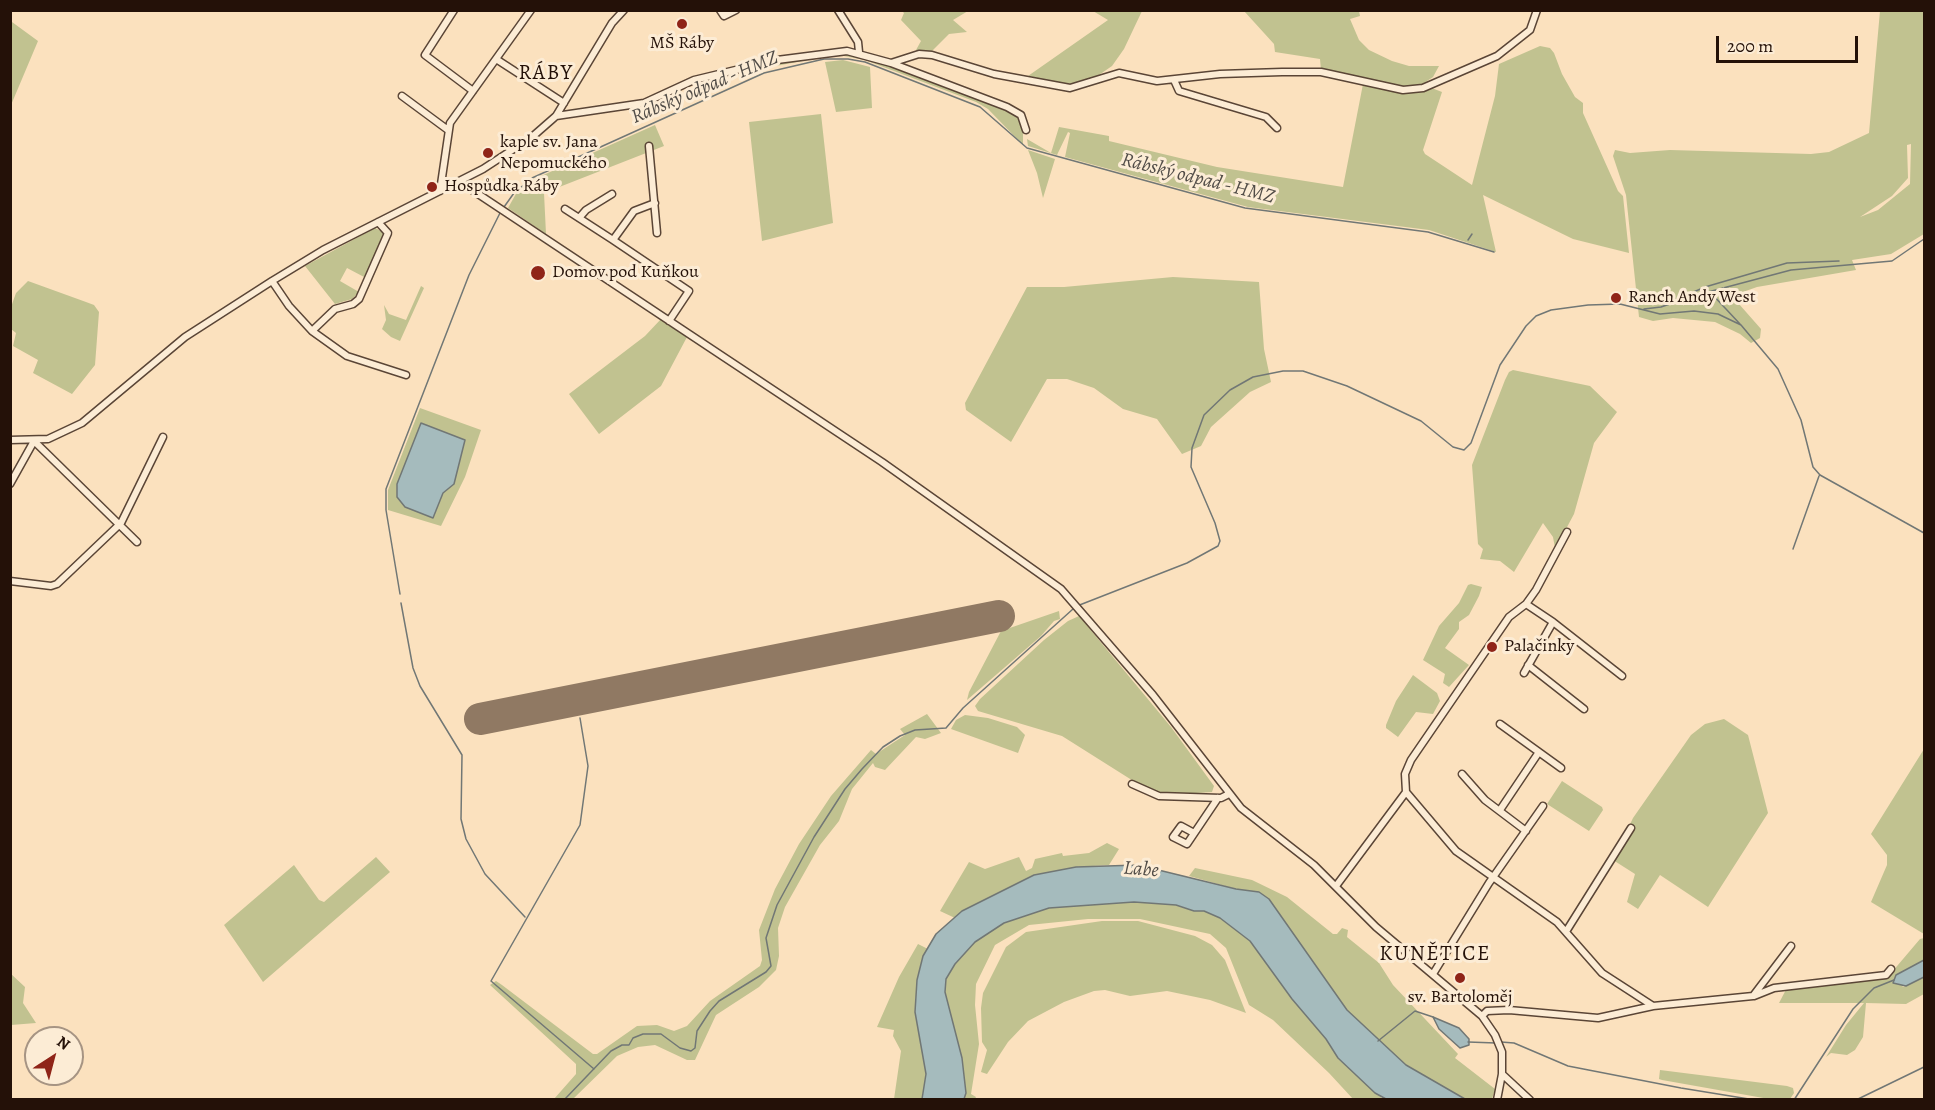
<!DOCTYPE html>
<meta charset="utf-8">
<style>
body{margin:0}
#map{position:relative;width:1935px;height:1110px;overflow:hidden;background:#fbe1be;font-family:Alegreya,serif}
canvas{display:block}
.frame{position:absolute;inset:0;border:12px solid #241108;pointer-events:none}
.north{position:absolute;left:24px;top:1026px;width:60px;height:60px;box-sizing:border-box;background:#fcecd5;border:2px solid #a69483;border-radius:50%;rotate:36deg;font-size:16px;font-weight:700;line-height:24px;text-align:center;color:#241108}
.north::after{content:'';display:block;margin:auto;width:21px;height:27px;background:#8f2418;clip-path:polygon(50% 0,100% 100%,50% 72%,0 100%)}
.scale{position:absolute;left:1716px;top:36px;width:142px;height:27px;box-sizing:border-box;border:3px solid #241108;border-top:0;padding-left:8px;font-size:18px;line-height:21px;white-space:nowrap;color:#241108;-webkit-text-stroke:4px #fcecd5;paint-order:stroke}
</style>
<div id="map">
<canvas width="1935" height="1110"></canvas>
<div class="frame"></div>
<div class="north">N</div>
<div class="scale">200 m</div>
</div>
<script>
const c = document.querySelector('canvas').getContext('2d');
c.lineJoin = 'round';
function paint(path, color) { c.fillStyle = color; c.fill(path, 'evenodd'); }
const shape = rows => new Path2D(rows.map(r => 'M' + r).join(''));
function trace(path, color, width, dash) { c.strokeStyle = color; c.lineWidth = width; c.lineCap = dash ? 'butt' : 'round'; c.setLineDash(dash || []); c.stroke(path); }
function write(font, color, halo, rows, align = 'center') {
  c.font = font + ' Alegreya,serif'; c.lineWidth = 6; c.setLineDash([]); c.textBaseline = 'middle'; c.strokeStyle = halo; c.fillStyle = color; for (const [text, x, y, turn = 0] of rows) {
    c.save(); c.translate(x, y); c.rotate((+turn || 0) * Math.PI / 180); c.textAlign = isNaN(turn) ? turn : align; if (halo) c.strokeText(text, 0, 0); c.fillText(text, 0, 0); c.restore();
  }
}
paint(shape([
 [902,11,968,11,953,20,967,32,949,34,931,52,916,50,921,41,901,20,904,13],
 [1093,11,1142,11,1124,49,1112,66,1096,77,1077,83,1063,84,1028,76,1108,20],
 [1244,11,1359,11,1360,16,1350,19,1359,40,1369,50,1392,61,1409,66,1439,66,1433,77,1418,87,1400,87,1321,70,1320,59,1275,52,1274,44],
 [1880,11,1924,11,1924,234,1891,254,1852,260,1856,270,1757,287,1740,293,1736,298,1739,304,1761,329,1760,338,1751,343,1740,334,1715,322,1673,318,1653,321,1639,317,1626,195,1613,156,1615,150,1630,153,1670,150,1811,154,1829,152,1869,133],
 [1911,144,1910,184,1878,210,1860,217,1892,196,1908,178,1907,145],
 [12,22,38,41,11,105,10,23],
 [1540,46,1550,48,1554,53,1562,74,1575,97,1583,103,1583,113,1618,191,1623,196,1629,253,1573,239,1483,195,1496,252,1429,230,1248,207,1065,157,1070,133,1068,132,1057,155,1028,146,1027,139,1051,153,1059,127,1109,136,1109,141,1217,167,1343,187,1363,84,1402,92,1429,87,1442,92,1423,150,1425,154,1472,185,1495,96,1499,64],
 [838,53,864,57,1006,108,1020,118,1023,126,1023,145,988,109,976,102,865,60,844,56,824,57,722,76,789,59],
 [843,60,870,67,872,108,836,112,825,62],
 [821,114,833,223,762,241,749,122],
 [655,125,664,146,544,193,546,234,508,208,517,192,530,181],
 [1028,150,1055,159,1043,198,1037,173],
 [375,228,385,233,366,278,347,268,340,281,359,292,352,299,335,304,305,266],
 [1173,277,1259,282,1264,349,1271,382,1250,392,1211,427,1201,446,1182,454,1157,419,1123,409,1094,388,1067,379,1047,379,1011,442,966,410,965,403,1027,287,1064,287],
 [28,281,86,302,94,305,99,312,95,365,72,394,33,373,38,360,13,346,16,333,11,329,11,307,16,293],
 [421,286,424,288,400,341,391,337,382,329,386,320,384,305,389,314,406,320],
 [661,319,687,337,661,386,599,434,569,394,645,336],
 [1513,370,1590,386,1617,412,1594,443,1574,514,1559,542,1555,548,1553,537,1543,523,1514,572,1500,561,1480,559,1483,549,1478,544,1472,465,1505,380,1509,372],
 [420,408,481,430,465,477,441,526,388,510,388,490],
 [464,440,454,484,443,493,433,518,397,497,397,488],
 [1471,584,1482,587,1479,596,1469,615,1459,622,1459,629,1445,648,1469,665,1449,687,1443,683,1445,674,1423,660,1439,626,1459,603,1468,585],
 [1059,611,1060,619,1054,621,1041,636,967,700,969,692,1001,631],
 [1079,616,1171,727,1214,786,1212,792,1166,795,1146,789,1062,736,978,711,975,706,980,699,1044,640,1068,621],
 [1413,675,1437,693,1440,701,1433,714,1416,712,1398,737,1386,728,1386,725,1396,701],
 [927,714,941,733,925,739,916,737,885,770,875,767,873,763,852,789,839,821,820,845,785,907,778,928,779,956,776,970,759,987,716,1015,695,1060,687,1060,655,1045,638,1047,617,1056,573,1099,554,1099,576,1074,576,1064,490,985,496,981,502,985,593,1054,597,1054,637,1026,657,1025,674,1031,687,1026,710,1001,760,966,762,960,759,930,775,889,799,844,831,796,871,750,876,754,905,735,900,729],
 [965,715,988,718,1017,727,1025,735,1018,753,951,729,956,720],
 [1724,719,1748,735,1768,813,1708,907,1660,875,1638,909,1627,902,1635,874,1613,860,1633,818,1691,735,1705,724],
 [1924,749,1924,934,1871,902,1887,865,1887,855,1871,834],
 [1562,781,1602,807,1603,810,1589,831,1547,804],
 [1107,843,1119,849,1109,865,1076,867,1034,875,962,911,955,918,940,911,969,862,985,869,1019,857,1026,871,1032,868,1035,859,1062,853,1063,856,1089,853],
 [376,857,390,872,263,982,224,925,294,865,319,900,324,902],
 [1195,868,1252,880,1287,897,1333,934,1337,934,1342,928,1348,930,1347,937,1379,963,1393,985,1458,1054,1455,1058,1495,1089,1492,1099,1465,1099,1406,1065,1347,1010,1269,900,1259,892,1236,889,1189,876],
 [1134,902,1176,905,1194,911,1204,911,1220,918,1250,941,1292,999,1326,1039,1338,1058,1383,1099,1353,1099,1329,1073,1273,1020,1249,1005,1226,948,1210,934,1140,919,1088,919,1029,925,995,945,976,984,975,1005,979,1044,971,1094,976,1097,975,1099,964,1099,966,1093,945,992,946,979,955,964,975,942,1004,923,1049,908],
 [1102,921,1138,921,1195,936,1212,945,1225,960,1246,1013,1210,1000,1167,991,1130,996,1105,990,1094,991,1064,1002,1028,1021,1008,1042,987,1074,981,1072,987,1050,982,1042,981,1008,983,993,1006,947,1026,932],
 [1924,938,1924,960,1896,975,1903,987,1924,977,1924,994,1906,1004,1866,1003,1863,1037,1855,1050,1847,1055,1831,1053,1826,1057,1846,1025,1864,1003,1779,1003,1789,984,1892,972,1920,939],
 [918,944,928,949,917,980,915,1012,926,1074,922,1099,894,1099,901,1051,893,1036,894,1030,877,1027,899,977],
 [10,973,25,987,23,1003,36,1023,11,1025],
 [1660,1070,1787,1086,1793,1088,1794,1093,1790,1099,1769,1099,1662,1080,1659,1079]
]), '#c1c290');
const water = shape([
 [421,423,465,440,454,484,443,493,433,518,405,507,397,497,397,484,421,423],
 [1138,865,1236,889,1259,892,1269,899,1347,1010,1406,1065,1465,1099,1386,1099,1375,1093,1338,1058,1326,1039,1292,999,1250,941,1220,918,1204,911,1194,911,1176,905,1134,902,1049,908,1004,923,975,942,955,964,946,979,945,992,962,1058,966,1093,964,1099,922,1099,926,1074,915,1012,917,980,923,956,936,934,962,911,1034,875,1076,867,1138,865],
 [1924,960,1924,977,1906,986,1893,983,1896,975,1924,960],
 [1433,1017,1459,1028,1469,1039,1469,1045,1460,1048,1439,1029,1433,1017]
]);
paint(water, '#a5bbbd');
trace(water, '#717775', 1.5);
trace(shape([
 [504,207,514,193,532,178,764,73,824,59,848,59,865,62,980,107,1027,148,1245,208,1428,232,1494,252],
 [1468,240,1472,234],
 [1711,293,1740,324],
 [1664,305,1705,287,1787,263,1839,261],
 [1644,309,1661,307,1693,296,1791,270,1892,261,1924,239],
 [1793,549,1819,476],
 [400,594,386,510,386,489,469,275,501,211],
 [401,603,413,668,420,686,462,755,461,819,466,839,485,874,525,917],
 [1077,606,1187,563,1218,546,1220,541,1215,523,1191,467,1192,448,1204,415,1230,390,1253,377,1283,371,1303,371,1347,386,1421,421,1453,447,1464,450,1471,443,1500,365,1526,326,1536,316,1551,310,1588,305,1620,304,1660,314,1694,311,1718,314,1741,325,1778,369,1801,420,1813,467,1820,475,1924,533],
 [580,718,588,766,580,825,491,981,594,1069],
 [1378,1041,1415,1011,1433,1017],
 [1468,1042,1496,1043],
 [1501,1042,1514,1043,1568,1066,1681,1088,1755,1100],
 [564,1100,611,1051,622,1045,629,1045,633,1038,643,1034,661,1034,680,1048,691,1051,695,1048,697,1031,710,1011,719,1001,766,972,771,966,766,938,777,905,814,837,845,789,862,769,883,747,900,736,915,730,946,728,963,708,1073,609],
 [1794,1100,1853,1009,1874,988,1894,980],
 [1856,1100,1924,1067]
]), '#717775', 1.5);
trace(shape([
 [480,719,999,616]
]), '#907963', 32);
const minor = shape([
 [454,10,425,55,473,91],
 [720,10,724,16,736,10],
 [838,10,858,42,859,52],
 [496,59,564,103],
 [891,63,919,54,932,55,994,74,1070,88,1119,73,1157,81,1220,74,1282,72,1321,72,1403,90,1423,88,1497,56,1530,30,1537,10],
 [1174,80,1179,91,1266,117,1277,128],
 [402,96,448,130],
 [556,116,644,103,694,80,777,60,847,51,891,63,1007,107,1021,115,1026,130],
 [649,146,657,233],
 [460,182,882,462,1061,589,1153,695,1241,808,1314,865,1376,927,1482,1016,1495,1035,1502,1052,1502,1074,1497,1100],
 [440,191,450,123,531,10],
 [612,194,586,210,579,218,613,240],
 [655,203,634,211,613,240,689,291,669,321],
 [565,209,579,218],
 [272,281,289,306,312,331,335,309,353,304,359,299,388,233,378,222],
 [312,331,347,356,406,375],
 [10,440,48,439,82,423,185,337,272,281,323,250,483,169,532,137,556,116,612,23,624,10],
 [34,441,137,542],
 [10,484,34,441],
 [10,581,51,586,57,584,121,523,163,437],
 [1553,622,1622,676],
 [1528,665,1584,709],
 [1524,673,1553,622,1526,604],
 [1500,724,1561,768],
 [1462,774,1485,800,1526,831],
 [1132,784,1159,796,1221,798,1229,794],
 [1406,792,1456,851,1557,922,1602,973,1653,1006,1598,1018,1509,1010,1487,1011,1482,1016],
 [1500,810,1539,752],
 [1194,833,1181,826,1173,837,1187,844,1218,798],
 [1336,886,1406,792,1405,774,1411,760,1509,617,1526,604,1536,590,1567,532],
 [1567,930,1631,828],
 [1433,974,1489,883,1543,806],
 [1754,996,1774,988,1886,975,1891,969],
 [1653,1006,1753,996,1791,946],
 [1502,1074,1530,1100]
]);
trace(minor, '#5a4536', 9);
trace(minor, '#fcecd5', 6);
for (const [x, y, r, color] of [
 [682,24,6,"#8f2418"],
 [488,153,6,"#8f2418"],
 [432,187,6,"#8f2418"],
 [538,273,8,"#8f2418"],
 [1616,298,6,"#8f2418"],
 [1492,647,6,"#8f2418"],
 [1460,978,6,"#8f2418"]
]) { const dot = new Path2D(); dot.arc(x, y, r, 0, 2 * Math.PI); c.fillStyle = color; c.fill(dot); trace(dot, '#fcecd5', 2); }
write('18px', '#241108', '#fcecd5', [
 ["MŠ Ráby",682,44,"center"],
 ["kaple sv. Jana",500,143],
 ["Nepomuckého",500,164],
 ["Hospůdka Ráby",444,187],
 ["Domov pod Kuňkou",552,273],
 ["Ranch Andy West",1628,298],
 ["Palačinky",1504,647],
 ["sv. Bartoloměj",1460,998,"center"]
], 'left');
write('italic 20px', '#514c47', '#fcecd5', [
 ["Rábský odpad - HMZ",705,88,-23],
 ["Rábský odpad - HMZ",1198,179,14],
 ["Labe",1141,870,5]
]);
c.letterSpacing = '1.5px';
write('21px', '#241108', '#fcecd5', [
 ["RÁBY",546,74],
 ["KUNĚTICE",1435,955]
]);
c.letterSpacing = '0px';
</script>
